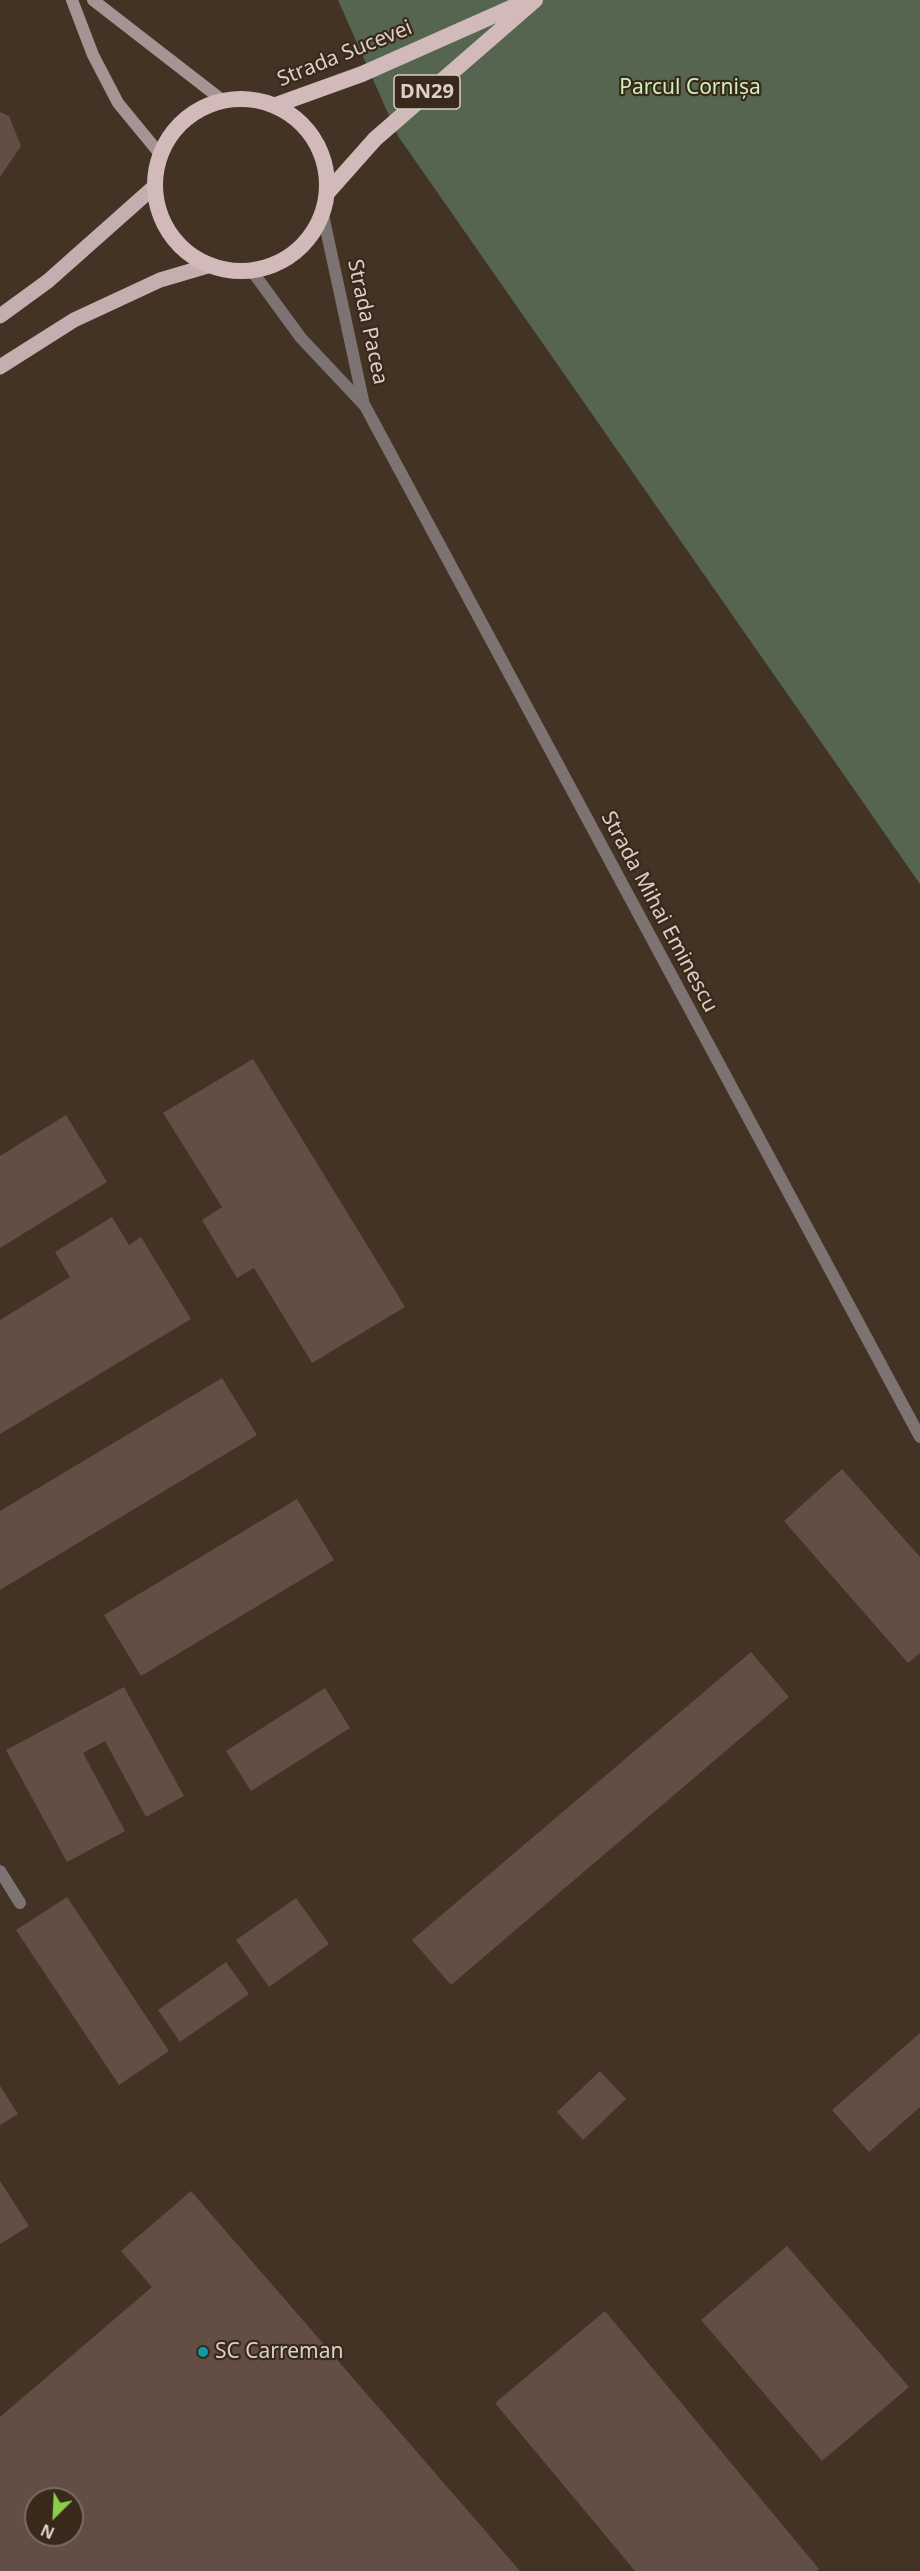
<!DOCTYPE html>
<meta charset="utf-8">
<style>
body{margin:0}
#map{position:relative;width:920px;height:2571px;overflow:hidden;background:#433325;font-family:"Noto Sans",sans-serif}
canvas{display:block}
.north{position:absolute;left:24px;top:2487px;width:60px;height:60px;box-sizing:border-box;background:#38291b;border:2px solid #796c60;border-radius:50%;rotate:204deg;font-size:16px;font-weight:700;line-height:24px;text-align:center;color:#dad0c7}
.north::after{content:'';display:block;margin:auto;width:21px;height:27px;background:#88cf4a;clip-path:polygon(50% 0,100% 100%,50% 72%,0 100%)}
</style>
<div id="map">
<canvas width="920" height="2571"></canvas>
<div class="north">N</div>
</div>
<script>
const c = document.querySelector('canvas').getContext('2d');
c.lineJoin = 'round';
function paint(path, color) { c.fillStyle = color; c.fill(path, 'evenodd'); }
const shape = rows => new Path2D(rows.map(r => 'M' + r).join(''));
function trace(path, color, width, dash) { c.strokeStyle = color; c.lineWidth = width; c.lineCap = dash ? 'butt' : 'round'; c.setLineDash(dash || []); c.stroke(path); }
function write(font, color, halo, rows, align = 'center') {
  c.font = font + ' "Noto Sans",sans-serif'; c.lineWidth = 4.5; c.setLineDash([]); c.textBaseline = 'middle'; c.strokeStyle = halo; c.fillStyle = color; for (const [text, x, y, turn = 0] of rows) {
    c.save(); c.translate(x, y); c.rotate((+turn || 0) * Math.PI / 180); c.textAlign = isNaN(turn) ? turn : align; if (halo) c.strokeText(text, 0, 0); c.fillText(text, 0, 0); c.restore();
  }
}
paint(shape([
 [338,0,920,0,920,884,398,136]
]), '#56654f');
paint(shape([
 [0,112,9,116,21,146,0,177],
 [253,1059,405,1307,312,1363,254,1268,237,1278,202,1220,222,1207,163,1113],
 [66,1115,107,1182,0,1248,0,1156],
 [112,1217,129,1245,141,1237,191,1319,0,1434,0,1320,70,1277,55,1252],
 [222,1378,257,1435,0,1590,0,1511],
 [842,1469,920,1557,920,1653,908,1663,784,1521],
 [297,1499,334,1560,141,1676,104,1615],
 [751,1652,789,1697,451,1985,412,1940],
 [124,1687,184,1796,146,1817,105,1741,83,1753,125,1831,67,1862,6,1750],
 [325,1688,350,1728,251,1791,226,1751],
 [67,1897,169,2051,119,2085,16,1930],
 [296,1898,329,1944,269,1987,236,1940],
 [226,1962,249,1994,180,2042,158,2010],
 [920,2033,920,2107,869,2152,832,2110],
 [600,2071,626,2099,583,2140,557,2112],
 [0,2086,18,2114,0,2125],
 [0,2181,29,2226,0,2244],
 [191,2191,520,2571,0,2571,0,2417,152,2287,121,2251],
 [36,2499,72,2499,72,2535,36,2535],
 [787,2246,909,2387,822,2461,701,2320],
 [605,2311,819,2569,817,2571,635,2571,495,2403]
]), '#634e45');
trace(shape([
 [0,1871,20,1903]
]), '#7e7373', 12);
trace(shape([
 [323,215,364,405],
 [252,271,301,338,365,406,920,1437]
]), '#7e7373', 12);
trace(shape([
 [72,0,93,55,118,103,160,154],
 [93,0,222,100]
]), '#a69495', 12);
trace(shape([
 [0,316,48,281,155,186],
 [0,367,74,320,160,280,211,265]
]), '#c5aeaf', 15);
trace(shape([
 '155 185a86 86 0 1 1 172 0a86 86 0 1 1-172 0Z',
 [276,105,362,74,522,3],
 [328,192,375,139,535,0]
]), '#d3baba', 16);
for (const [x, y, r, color] of [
 [203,2352,6,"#0f9aa8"]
]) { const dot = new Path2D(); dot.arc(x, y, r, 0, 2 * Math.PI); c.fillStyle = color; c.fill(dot); trace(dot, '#38291b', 2); }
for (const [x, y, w] of [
 [427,92,66]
]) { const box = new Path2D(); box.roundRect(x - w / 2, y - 17, w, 34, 4.5); c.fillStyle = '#38291b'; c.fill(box); trace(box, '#dad0c7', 1.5); }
write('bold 20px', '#dad0c7', null, [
 ["DN29",427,92]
]);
write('21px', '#dad0c7', '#38291b', [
 ["Strada Sucevei",345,54,-22],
 ["Strada Pacea",367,322,78],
 ["Strada Mihai Eminescu",659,912,62]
]);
write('21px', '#cdf0bc', '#38291b', [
 ["Parcul Cornișa",690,88]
]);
write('21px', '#dad0c7', '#38291b', [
 ["SC Carreman",215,2352]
], 'left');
</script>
